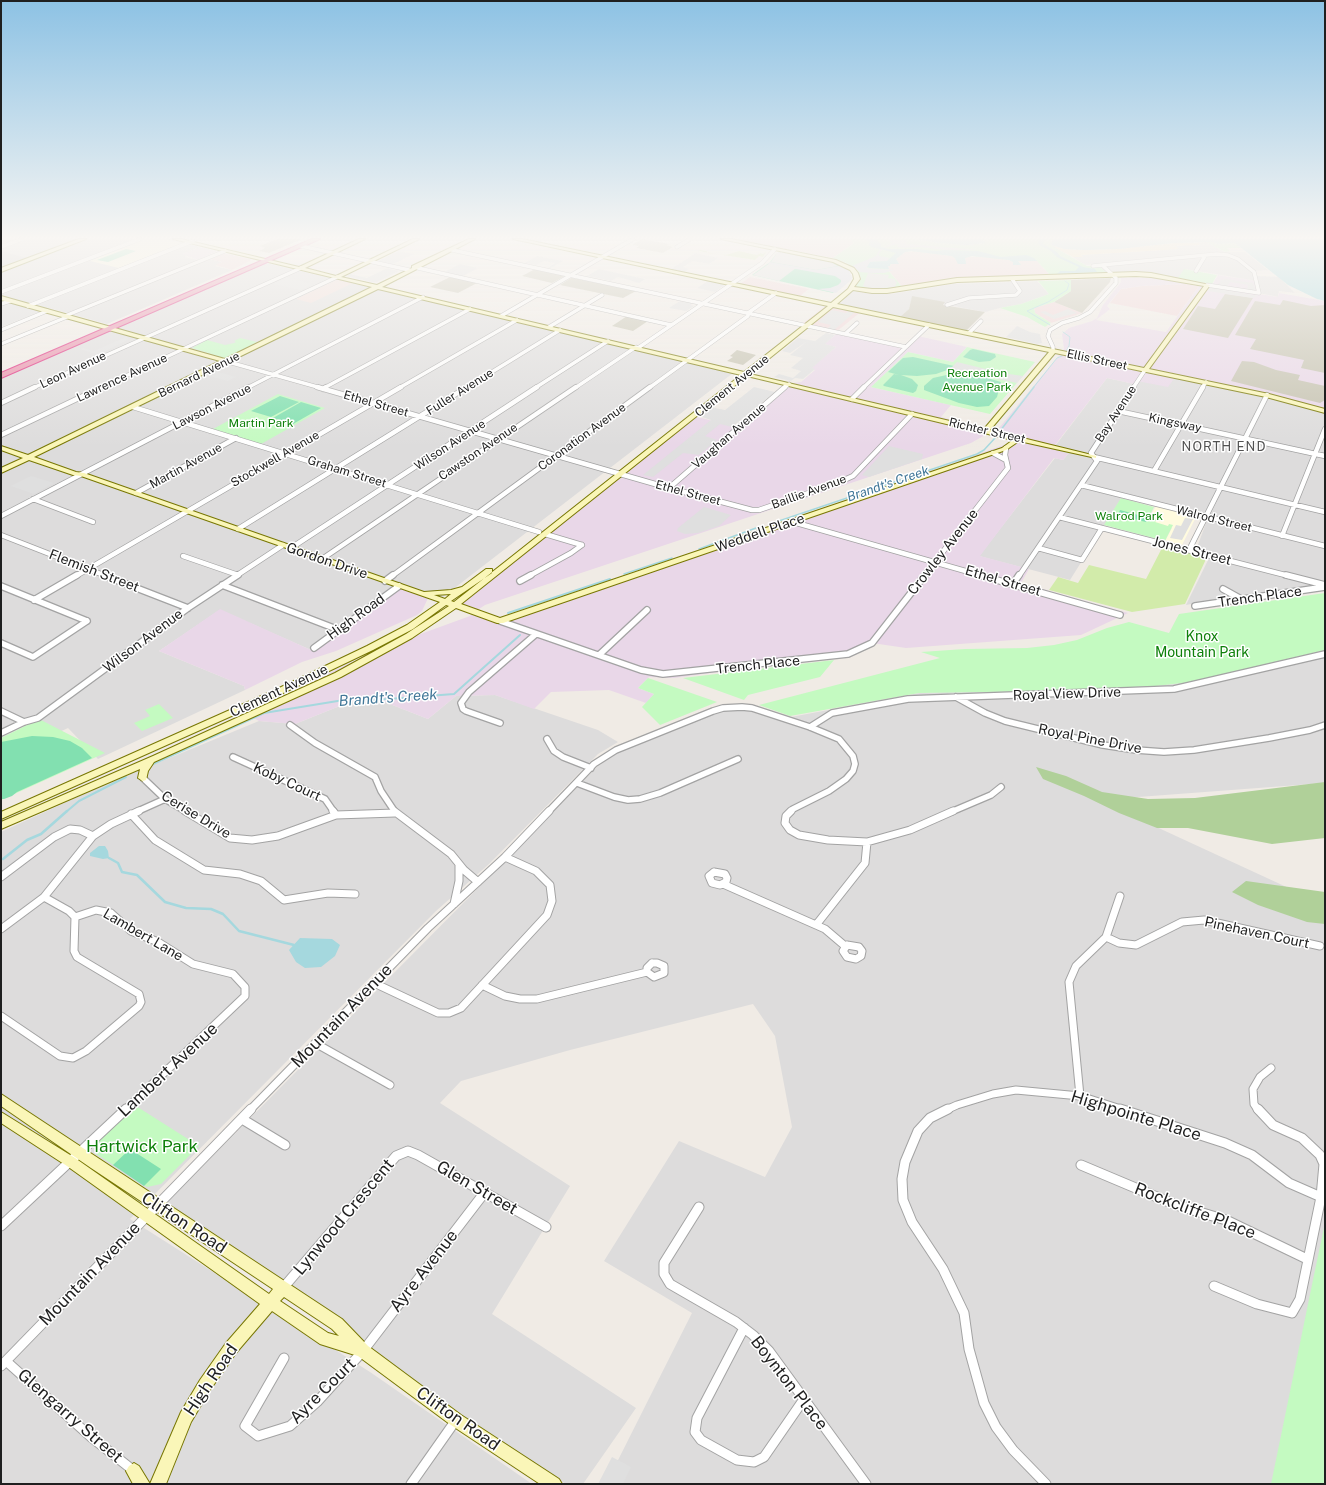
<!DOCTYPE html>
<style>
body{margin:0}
#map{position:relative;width:1326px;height:1485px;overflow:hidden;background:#f0ebe5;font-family:"Public Sans",sans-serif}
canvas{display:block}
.frame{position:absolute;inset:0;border:2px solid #1f1f1f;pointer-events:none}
</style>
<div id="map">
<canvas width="1326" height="1485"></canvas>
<div class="frame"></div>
</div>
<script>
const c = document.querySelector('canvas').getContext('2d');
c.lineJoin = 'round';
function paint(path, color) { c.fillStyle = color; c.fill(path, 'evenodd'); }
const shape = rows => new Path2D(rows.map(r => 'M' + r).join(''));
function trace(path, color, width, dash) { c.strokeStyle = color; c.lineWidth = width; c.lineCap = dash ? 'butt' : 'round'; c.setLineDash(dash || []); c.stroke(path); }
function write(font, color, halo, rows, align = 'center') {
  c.font = font + ' "Public Sans",sans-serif'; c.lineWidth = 3; c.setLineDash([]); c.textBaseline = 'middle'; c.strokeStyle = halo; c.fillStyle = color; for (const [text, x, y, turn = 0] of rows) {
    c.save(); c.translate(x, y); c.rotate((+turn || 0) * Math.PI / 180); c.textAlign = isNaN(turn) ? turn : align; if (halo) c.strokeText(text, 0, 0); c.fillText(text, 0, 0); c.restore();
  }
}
paint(shape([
 [1,239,169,239,200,247,183,254,187,256,185,257,203,261,209,259,222,262,215,266,232,270,107,324,49,308,1,327],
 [1206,242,1225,252,1245,252,1268,270,1255,271,1257,276,1279,277,1295,293,1279,291,1278,296,1279,297,1258,293,1257,281,1185,269,1178,279,1119,274,1113,272,1104,264,1085,265,1073,257,1082,257,1081,255,1163,250,1176,248,1175,246,1200,245,1199,243],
 [266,263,733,373,439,600,399,586,311,650,220,610,159,651,244,686,245,690,98,759,68,728,55,734,35,733,31,723,1,738,1,378],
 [1037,281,1049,294,1021,304,1000,308,985,312,942,304,944,303,912,298,909,309,900,317,840,304,851,291,873,294,891,294,953,284],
 [1175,376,1267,395,1325,411,1325,586,1232,596,1186,605,1211,554,1196,550,1209,515,1124,494,1070,580,979,556,1055,458,1063,460,1068,454,1052,450,1107,378,1134,384,1137,381],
 [1325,653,1325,783,1098,800,1293,890,1325,909,1325,1284,1294,1484,606,1484,692,1313,604,1261,679,1141,765,1177,792,1127,775,1036,753,1004,570,1050,461,1081,440,1103,570,1186,492,1314,636,1408,583,1484,566,1484,457,1413,363,1342,342,1319,165,1204,496,870,597,767,616,753,692,716,718,707,733,704,747,705,791,717,919,693,1174,684],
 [367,695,428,719,456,696,495,695,598,730,618,742,598,754,489,864,436,911,130,1219,370,1372,532,1484,1,1484,1,832,97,788,259,721,295,724]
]), '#dddcdc');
paint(shape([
 [733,239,850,239,854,243,833,258],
 [914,251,952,256,956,259,966,260,964,258,967,257,989,257,1009,260,1013,262,1013,265,1021,265,1018,261,1037,261,1051,276,955,279,903,288,889,271,888,266,890,264,899,263,896,259,905,252],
 [223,253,250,259,250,261,232,270,215,265,222,262,209,259],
 [750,277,809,289,800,296,740,284],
 [1185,284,1199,286,1177,316,1110,303,1121,289,1142,286],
 [1054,302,1082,313,1051,323,1035,313,1034,308],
 [828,304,862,311,836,332,801,325]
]), '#f1d4d6');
paint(shape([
 [200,247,217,251,198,260,182,254],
 [1218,275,1257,281,1259,294,1278,297,1279,293,1325,301,1325,411,1299,404,1176,376,1168,387,1137,381,1134,384,1107,378,1052,449,1068,454,1063,460,1054,458,980,556,1029,569,1021,583,1128,613,1081,635,906,648,872,643,848,654,674,678,649,677,638,688,654,694,646,703,609,690,551,692,534,709,495,695,456,696,428,719,367,695,295,724,259,721,247,714,374,651,470,616,475,611,453,603,690,415,740,428,793,383,801,382,815,370,811,368,836,347,824,344,839,332,906,347,918,336,967,347,953,362,908,352,871,387,951,405,941,417,980,427,987,434,971,443,485,605,476,611,500,619,1007,444,1012,439,994,434,1064,349,1062,334,1069,328,1092,321,1097,318,1103,305,1121,282,1121,278,1157,278,1211,287],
 [1185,284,1199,286,1166,332,1096,320,1110,309,1107,306,1121,289,1142,286],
 [399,586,429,596,422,611,417,615,336,651,302,662,245,690,244,686,159,651,220,609,311,650]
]), '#e9d7e8');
paint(shape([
 [146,239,167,239,182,243,119,268,90,261],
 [1156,506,1196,517,1182,545,1165,541,1172,528,1147,522]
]), '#fffbdf');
paint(shape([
 [1,251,27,258,1,268]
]), '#cdcdcd');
paint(shape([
 [338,279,353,283,311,303,296,299]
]), '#f2dcd8');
paint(shape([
 [277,239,302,239,269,253,259,251,265,248,260,246],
 [642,239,669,244,667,245,673,247,663,253,636,248,639,246,632,245],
 [535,269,565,276,552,283,522,276],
 [450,277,476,283,477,283,458,293,430,287],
 [571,278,573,278,636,291,623,298,560,285],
 [1111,278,1110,282,1082,313,1054,302,1071,291,1071,280],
 [1225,294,1253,298,1228,338,1183,329,1198,306,1215,309],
 [912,296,945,302,943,305,985,312,966,331,900,317,909,309],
 [1283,300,1311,306,1325,305,1325,373,1301,368,1304,360,1250,349,1256,339,1235,335,1255,301,1280,305],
 [627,316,648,321,633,331,612,326],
 [737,350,756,355,743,365,727,361,733,357,730,356],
 [1242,361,1254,362,1276,370,1300,375,1298,380,1325,386,1325,400,1320,403,1231,381]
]), '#c5c2b0');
paint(shape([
 [700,250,707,251,706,253,726,255,739,251,757,255,760,253,763,254,767,251,763,257,759,256,755,260,698,251],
 [1163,546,1207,557,1185,604,1132,612,1049,590,1058,577,1078,583,1089,565,1146,579]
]), '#d2ebaa');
paint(shape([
 [1036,767,1066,776,1102,792,1148,799,1195,798,1325,782,1325,838,1272,844,1188,828,1157,828,1119,813,1084,796,1043,779],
 [1246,881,1325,892,1325,924,1307,922,1258,905,1232,892]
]), '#b0d099');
paint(shape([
 [1051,239,1053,239,1051,241,1054,246,1065,249,1085,250,1118,249,1174,243,1199,243,1200,245,1176,246,1178,248,1177,249,1164,250,1081,255,1083,257,1073,257,1051,246]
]), '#ffe7b4');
paint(shape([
 [850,239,914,239,939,243,967,245,985,243,983,240,989,239,1053,239,1051,244,1056,248,1087,266,1099,266,1107,273,1051,276,1037,261,1018,261,1021,265,1013,265,1013,262,1009,260,972,256,965,258,966,264,958,264,955,258,952,256,911,251,905,252,896,259,899,264,891,264,890,266,888,266,889,271,903,288,878,290,858,288,856,286,861,278,858,271,847,263,833,258,854,243],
 [1206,242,1213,242,1217,244,1235,243,1241,248,1227,248,1230,251,1225,252],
 [1184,269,1217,275,1212,284,1178,278],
 [1071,280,1071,291,1054,302,1034,308,1035,313,1051,323,1045,327,1027,317,1000,308,1021,304,1049,294,1038,281],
 [240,338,257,342,225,358,192,348,207,340,225,345,234,343,236,342,234,341],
 [967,347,1035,362,990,414,871,387,908,352,953,362],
 [278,394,325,408,261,444,213,429],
 [1121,498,1154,507,1149,517,1157,519,1155,522,1168,526,1169,524,1173,525,1165,541,1104,525],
 [1325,593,1325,650,1191,682,1155,686,1045,691,919,693,790,716,759,705,940,658,921,652,965,649,1027,648,1054,645,1077,640,1107,628,1129,622,1169,633,1179,614],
 [834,660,820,677,748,695,744,700,683,678],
 [648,678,717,702,660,725,642,707,654,694,638,688],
 [159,704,173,718,142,731,134,723,150,716,145,710],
 [39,719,105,753,1,800,1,738],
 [136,1106,199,1146,161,1184,147,1187,95,1153,96,1144],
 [1325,1223,1325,1484,1271,1484,1314,1275]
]), '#c4fac1');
paint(shape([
 [126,249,136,251,108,262,97,260],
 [779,252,835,264,840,266,849,275,833,293,752,275,770,262,776,254],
 [973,349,995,354,996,357,990,361,979,362,963,357,970,350],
 [913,357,954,366,950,369,936,374,917,376,901,375,912,379,918,385,916,391,913,393,884,386,883,385,894,374,899,375,888,372,903,358],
 [951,374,977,375,1001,382,997,397,989,406,977,407,959,403,924,390,924,386,933,378],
 [280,396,299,402,271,417,251,411],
 [301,402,321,408,293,424,273,418],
 [1120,510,1149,518,1146,522,1118,515],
 [32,736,53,737,70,741,82,748,92,758,17,792,12,796,4,799,1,799,1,742],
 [130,1149,161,1169,144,1186,113,1165]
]), '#82e0b0');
paint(shape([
 [399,251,414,254,393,264,378,261],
 [780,252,827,261,838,266,816,270,771,262,777,253],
 [696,253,718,258,709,264,693,261,683,267,689,269,684,272,671,269],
 [537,256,548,258,563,261,551,268,548,268,555,263,544,261,536,265,525,263],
 [770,263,796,268,779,281,753,275],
 [460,264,478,268,463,276,444,272],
 [387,268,399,271,377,282,372,282,346,276,350,274,367,278],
 [599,269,645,279,639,283,618,277,611,281,587,276],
 [868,273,889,275,888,278,895,279,895,281,897,282,895,287,871,289,863,286],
 [286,277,311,284,310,285,311,285,300,290,273,284],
 [1225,279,1253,283,1256,292,1247,290,1248,285,1230,282,1227,286,1218,285,1221,280],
 [708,281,726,284,715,292,697,288],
 [1209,288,1213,288,1258,296,1253,298,1208,291],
 [680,301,692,303,691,305,694,306,686,311,669,308],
 [1068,309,1077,313,1054,319,1040,312,1045,311,1053,315],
 [832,310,846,313,848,311,855,312,834,330,827,329,831,325,818,322],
 [1017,326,1030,332,1040,334,1042,343,1037,344,1006,337],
 [826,333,835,335,825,344,836,347,812,368,815,369,803,379,795,378,791,381,774,377,779,374,793,378,801,371,791,368,803,358,790,355,806,342,790,353,782,351,798,338,815,341],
 [126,337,129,339,101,353,96,354,80,349,83,348,94,351],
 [957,362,1002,373,1023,376,1017,383,950,369],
 [214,371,236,377,228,381,206,375],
 [754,387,775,392,732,427,720,424,705,436,717,440,699,455,683,453,653,477,643,475,711,420,699,416,710,407,725,410],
 [889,446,923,454,922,459,869,477,862,475],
 [31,476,54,483,34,494,11,486],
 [704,507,731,515,719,526,698,533,685,534,677,531,678,528],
 [1185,518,1193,519,1182,540,1170,538,1176,525,1181,526],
 [612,1457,631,1467,623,1484,598,1484]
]), '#dfdfdf');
paint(shape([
 [884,239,904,240,908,242,906,244,908,244,978,250,945,250,920,247,906,248,897,247,899,245,896,244,884,248,879,253,879,256,890,258,887,261,870,262,867,268,894,270,884,273,871,273,860,272,852,266,876,256,880,249,892,243,889,240],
 [770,262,816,270,839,266,837,264,839,264,849,270,852,278,850,281,836,293,818,289,830,288,838,285,841,282,841,280,835,276,768,264]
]), '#d9dbe6');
paint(shape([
 [866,239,875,239,881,244,881,247,888,249,916,249,936,251,945,250,978,251,1001,257,1026,255,1034,258,1037,261,1018,261,1021,265,1013,265,1013,262,1009,260,972,256,965,258,966,264,958,264,955,258,952,256,911,251,905,252,896,259,899,264,890,264,890,266,888,266,889,269,870,268,867,267,870,262,887,261,896,253,872,247,869,245,869,242],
 [914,239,989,239,983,240,986,243,967,245,939,243],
 [1040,239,1045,239,1043,244,1057,252,1060,256,1083,267,1095,269,1097,272,1057,274,1060,271,1075,271,1079,267,1057,257,1051,251,1041,246,1038,243],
 [1053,239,1325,239,1325,301,1317,299,1288,285,1235,243,1217,244,1213,242,1174,243,1118,249,1084,250,1065,249,1054,246,1051,244],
 [99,846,105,846,108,851,109,858,103,859,90,856,90,853],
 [300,938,332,939,340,945,335,956,321,967,305,968,296,962,289,950]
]), '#a5d8de');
trace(shape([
 [1050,325,1027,311,1048,302,1067,290,1069,284,1065,281],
 [1063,332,1070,337,1069,346,1066,351],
 [1033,388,1057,358,1062,356]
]), '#a5d8de', 1);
trace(shape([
 [1000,431,1034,387],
 [776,522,977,454,984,450,995,438],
 [699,549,756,528],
 [624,574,672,558]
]), '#a5d8de', 1.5);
trace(shape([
 [508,613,610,579],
 [151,765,264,713,356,698,375,700,454,694,520,635],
 [66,812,79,801,126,777]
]), '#a5d8de', 2);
trace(shape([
 [109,858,118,863,122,872,137,875,165,902,186,908,211,909,223,914,239,931,294,945],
 [3,859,27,840,41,834,67,811]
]), '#a5d8de', 2.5);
const streetFar4 = shape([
 [301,246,409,270],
 [1,247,22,239],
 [677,247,690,239],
 [452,250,906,347],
 [1093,266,1102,265],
 [418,268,671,325],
 [1196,271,1205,256],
 [1,292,140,239],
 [1,304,10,301],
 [947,305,969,298,1016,295,1020,291,1012,279],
 [28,306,193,241],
 [65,316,225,251],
 [501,316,633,239],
 [549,327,602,295],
 [1,330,47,311],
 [969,333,981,321],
 [845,334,857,323],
 [1,344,67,317],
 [638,348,762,263,775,249],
 [1053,351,1053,347,1048,336,1050,330,1062,323,1079,318,1090,312,1116,283,1116,278,1102,265,1217,254,1228,255,1238,259,1254,272,1259,293,1207,285],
 [225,361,321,388],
 [33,388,301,268],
 [100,388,337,277],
 [247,388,423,297],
 [324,388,470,309],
 [399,388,517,320],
 [466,388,560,330],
 [535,388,608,341],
 [575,388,636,347],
 [649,388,748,316,748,313,776,293],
 [784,388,789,384],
 [863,388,929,325],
 [1133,388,1145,370],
 [1202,388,1206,382]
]);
const streetFar3 = shape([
 [317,387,669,488,752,510,759,510,835,484,853,476,912,414],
 [323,389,326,387],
 [852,399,864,387],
 [1,403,35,387],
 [133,407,539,532],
 [1118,411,1325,456],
 [1,435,102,387],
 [993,453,1006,460],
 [1094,457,1325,512],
 [1154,471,1203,387],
 [1081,485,1325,546],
 [669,488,785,387],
 [136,493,236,438],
 [33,499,93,522],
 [1,516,249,387],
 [1059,517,1289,576],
 [793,522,983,576],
 [238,529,467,387],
 [545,534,582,545],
 [1,535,106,576],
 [1282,536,1325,429],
 [291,548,537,387],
 [1038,548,1082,560,1102,528],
 [1189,550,1267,395],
 [183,556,238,575],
 [322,559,576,387],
 [76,576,401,387],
 [236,576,283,545],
 [392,576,650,387],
 [529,576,571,553,582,545],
 [924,576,1008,468,1005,455,1006,448],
 [1019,576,1097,461,1091,453,1134,387]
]);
const streetFar2 = shape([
 [103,575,188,608],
 [979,575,1120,615],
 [1286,575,1325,585],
 [385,581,393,575],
 [520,581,531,575],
 [1013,584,1019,575],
 [222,585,339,630],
 [1,586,87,621],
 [1223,589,1241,599],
 [34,600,77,575],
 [1195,606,1325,587],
 [500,621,641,670,663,674,848,654,872,643,925,575],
 [1,643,33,657,87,621],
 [314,648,399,586],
 [599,655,647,610],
 [956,697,985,713,1005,721,1103,745,1136,750,1164,752,1194,750,1269,738,1310,730,1325,725],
 [1,711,24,722],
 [500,723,466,711,463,709,461,703,469,692,536,634],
 [290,725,315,743,375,777,381,791,395,812],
 [810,727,832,713,908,699,1174,689,1325,654],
 [1,733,24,722,38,718,188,608,238,575],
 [547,739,554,751,563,757,591,768],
 [233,757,325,799,334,812],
 [143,778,165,799,187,812],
 [577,783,614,797,628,800,640,799,660,793,738,759],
 [136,812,165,799],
 [548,812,594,764,616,750,713,711,723,708,742,707,752,708,810,727,839,739,853,756,855,764,853,771,846,779,829,791,793,809,790,812],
 [951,812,991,795,1001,787]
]);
const streetFar1 = shape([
 [185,811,230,838,252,840,278,836,336,815,395,813],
 [333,811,336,815],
 [394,811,451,854,464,870,478,882],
 [791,811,786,816,785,823,790,830,799,835,828,840,867,842,910,830,953,811],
 [131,814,155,840,204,870,240,874,261,881,284,900,328,893,355,894],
 [714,872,725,874,727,878,726,882,720,885,712,883,709,876,714,872],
 [1,877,54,837,70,829,80,830,93,836],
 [723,884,825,929,845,946],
 [454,904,459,881,459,864],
 [75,917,96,910,111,913,131,931,158,942,193,964,233,974,245,987,245,996,125,1110],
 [816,925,865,863,867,842],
 [1,929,44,897,93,836,111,824,139,811],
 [1106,937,1119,943,1136,945,1182,922,1204,920,1320,946],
 [847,945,859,947,862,951,861,956,856,959,847,957,843,951,847,945],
 [652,963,657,963,664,966,664,973,654,977,647,972,647,968,652,963],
 [374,983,438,1013,449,1013,461,1008,547,915,552,901,550,885,536,871,505,857],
 [482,985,505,996,520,999,537,999,647,972],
 [1,1016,60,1056,73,1058,86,1051,139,1006,141,1002,139,994,77,957,74,951,75,917,69,911,44,897],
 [315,1043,390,1085],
 [1080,1096,1069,982,1076,966,1106,937,1120,896],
 [250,1110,428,928,505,857,549,811],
 [946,1110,957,1105,993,1094,1016,1090,1080,1096,1124,1110],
 [1258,1110,1254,1104,1253,1089,1260,1077,1271,1068]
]);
const street = shape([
 [948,1109,930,1118,918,1131,905,1162,902,1179,903,1200,912,1222,943,1269,964,1313,969,1349,984,1403,996,1427,1013,1450,1046,1484],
 [1120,1109,1225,1143,1252,1155,1289,1183,1321,1197],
 [242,1119,285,1145],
 [1081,1165,1176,1205,1226,1220,1307,1259],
 [699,1207,664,1263,664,1274,670,1284,736,1322,753,1335,769,1351,866,1484],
 [1,1226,126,1109],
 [1214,1286,1257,1304,1292,1313,1300,1299,1321,1197,1324,1164,1320,1155,1302,1138,1273,1125,1258,1109],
 [283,1288,396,1156,408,1151,418,1155,546,1227],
 [744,1328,697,1418,695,1432,701,1440,737,1460,754,1462,764,1457,804,1399],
 [284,1358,245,1426,258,1436,290,1426,317,1402,363,1351,485,1192],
 [6,1361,91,1437,134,1471],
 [1,1366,251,1109],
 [411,1484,456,1420]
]);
const secondary = shape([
 [79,239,86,239,1,272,1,268,79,239],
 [173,239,181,239,299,267,359,239,365,239,305,268,336,276,413,239,419,239,341,277,377,285,412,268,412,266,469,239,475,239,382,287,744,372,828,306,513,239,522,239,831,303,848,289,854,279,853,274,850,270,833,262,721,239,731,239,836,260,854,268,858,273,860,279,854,287,872,289,887,289,957,278,1136,272,1151,273,1210,285,1149,369,1269,394,1325,409,1325,413,1266,397,1055,353,990,430,1096,456,1096,458,1019,441,1006,450,503,623,497,623,456,608,412,638,341,677,154,762,148,771,146,780,143,781,138,778,140,769,1,829,1,822,153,756,335,673,406,634,449,606,446,605,413,629,373,650,283,693,1,819,1,812,277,689,367,646,407,625,440,602,81,476,73,475,29,460,1,473,1,468,23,458,1,450,1,446,28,455,220,361,1,300,1,296,225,359,372,287,173,239],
 [1136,276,1151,277,1204,286,1144,368,837,304,853,290,872,293,887,293,957,282,1136,276],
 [378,289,741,375,505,562,454,602,451,601,492,573,492,569,486,569,462,587,451,590,424,592,84,473,76,472,34,457,378,289],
 [833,307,1049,352,984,429,750,374,833,307],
 [747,376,1013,440,1002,448,500,618,461,604,747,376],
 [451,594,445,599,434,595,451,594],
 [1,1094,342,1319,368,1346,461,1415,559,1479,562,1484,540,1484,451,1425,358,1356,320,1344,272,1311,236,1353,210,1390,191,1422,166,1484,150,1484,181,1412,200,1380,226,1343,260,1304,67,1166,1,1123,1,1112,75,1158,269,1294,273,1289,91,1168,1,1106,1,1094],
 [284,1297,332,1329,339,1336,328,1333,280,1301,284,1297],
 [134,1463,139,1466,150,1484,133,1484,126,1471,129,1466,134,1463]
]);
const highway = shape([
 [312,239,320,239,1,378,1,373,312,239]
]);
trace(streetFar4, '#a3a3a3', 4.5);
trace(streetFar3, '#a3a3a3', 6);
trace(streetFar2, '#a3a3a3', 8);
trace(streetFar1, '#a3a3a3', 9);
trace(street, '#a3a3a3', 11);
trace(secondary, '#787703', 2);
trace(highway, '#de2279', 2);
trace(streetFar4, '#fff', 3.5);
trace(streetFar3, '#fff', 4.5);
trace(streetFar2, '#fff', 5.5);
trace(streetFar1, '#fff', 7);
trace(street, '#fff', 9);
paint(secondary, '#faf6b8');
paint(highway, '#e88ca8');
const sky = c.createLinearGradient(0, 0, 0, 447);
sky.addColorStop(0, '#8dc2e4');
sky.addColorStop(0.53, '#f8f6f3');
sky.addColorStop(1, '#f8f6f300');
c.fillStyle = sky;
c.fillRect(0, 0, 1326, 447);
write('12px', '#1f1f1f', '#fff', [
 ["Ellis Street",1097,360,12],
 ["Leon Avenue",73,370,-25],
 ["Bernard Avenue",199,375,-26],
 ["Lawrence Avenue",122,378,-25],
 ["Clement Avenue",732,386,-39],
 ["Fuller Avenue",460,392,-32],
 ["Ethel Street",376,404,16],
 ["Lawson Avenue",212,407,-27],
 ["Bay Avenue",1116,414,-57],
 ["Kingsway",1175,423,12],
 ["Richter Street",987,431,13],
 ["Vaughan Avenue",729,436,-41],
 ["Coronation Avenue",582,437,-36],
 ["Wilson Avenue",450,445,-33],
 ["Cawston Avenue",478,452,-34],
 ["Stockwell Avenue",275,459,-30],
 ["Martin Avenue",186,466,-29],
 ["Graham Street",347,472,17],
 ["Baillie Avenue",809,492,-20],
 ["Ethel Street",688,493,15],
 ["Walrod Street",1214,519,14]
]);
write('12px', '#0e800a', '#fff', [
 ["Recreation",977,373],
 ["Avenue Park",977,387],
 ["Martin Park",261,423],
 ["Walrod Park",1129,516]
]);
c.letterSpacing = '1px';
write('13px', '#525252', '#fff', [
 ["NORTH END",1224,447]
]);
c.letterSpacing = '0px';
write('italic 13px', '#417798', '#fff', [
 ["Brandt's Creek",888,484,-19]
]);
write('14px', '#1f1f1f', '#fff', [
 ["Weddell Place",760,533,-19],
 ["Jones Street",1192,551,14],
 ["Crowley Avenue",943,552,-52],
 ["Gordon Drive",327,561,19],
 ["Flemish Street",94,571,21],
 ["Ethel Street",1003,581,16],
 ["Trench Place",1260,597,-8],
 ["High Road",356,617,-36],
 ["Wilson Avenue",143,641,-37],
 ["Trench Place",758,665,-6],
 ["Clement Avenue",279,691,-25],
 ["Royal View Drive",1067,694,-2],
 ["Royal Pine Drive",1090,739,11],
 ["Koby Court",287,782,25],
 ["Cerise Drive",196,815,31],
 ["Pinehaven Court",1257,933,12],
 ["Lambert Lane",143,935,30]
]);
write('14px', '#0e800a', '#fff', [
 ["Knox",1202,637],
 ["Mountain Park",1202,653]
]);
write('italic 15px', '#417798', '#fff', [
 ["Brandt's Creek",388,698,-4]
]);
write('17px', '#1f1f1f', '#fff', [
 ["Mountain Avenue",342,1016,-46],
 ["Lambert Avenue",168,1070,-43],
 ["Highpointe Place",1136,1116,17],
 ["Glen Street",477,1188,30],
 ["Rockcliffe Place",1195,1211,21],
 ["Lynwood Crescent",344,1217,-50],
 ["Clifton Road",184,1223,33],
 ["Ayre Avenue",424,1271,-52],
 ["Mountain Avenue",90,1274,-46],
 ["High Road",211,1380,-56],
 ["Boynton Place",789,1383,52],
 ["Ayre Court",323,1391,-45],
 ["Glengarry Street",70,1416,41],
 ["Clifton Road",458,1419,35]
]);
write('17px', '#0e800a', '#fff', [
 ["Hartwick Park",142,1147]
]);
</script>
